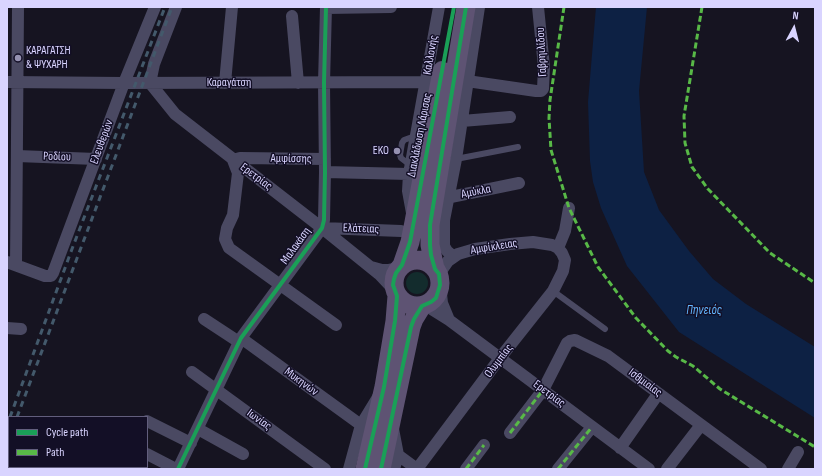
<!DOCTYPE html>
<meta charset="utf-8">
<style>
body{margin:0}
#map{position:relative;width:822px;height:476px;overflow:hidden;background:#161421;font-family:"Sofia Sans Condensed",sans-serif}
canvas{display:block}
.frame{position:absolute;inset:0;border:8px solid #d9d4ff;pointer-events:none}
.legend{position:absolute;left:8px;top:416px;width:140px;height:52px;box-sizing:border-box;background:#130f26;border:1px solid #625e7d;margin:0;padding:5px 7px;list-style:none;font-size:12px;color:#d9d4ff}
.legend li{display:flex;align-items:center;gap:8px;height:20px}
.legend b{width:20px;border:1px solid #625e7d}
.north{position:absolute;left:774px;top:8px;width:40px;height:40px;-webkit-text-stroke:3px #130f26;paint-order:stroke;rotate:7deg;font-size:11px;font-weight:700;line-height:16px;text-align:center;color:#d9d4ff}
.north::after{content:'';display:block;margin:auto;width:14px;height:18px;background:#d9d4ff;clip-path:polygon(50% 0,100% 100%,50% 72%,0 100%)}
</style>
<div id="map">
<canvas width="822" height="476"></canvas>
<div class="frame"></div>
<ul class="legend">
<li><b style="height:5px;background:#1a9f57"></b>Cycle path</li>
<li><b style="height:5px;background:#58b947"></b>Path</li>
</ul>
<div class="north">N</div>
</div>
<script>
const c = document.querySelector('canvas').getContext('2d');
c.lineJoin = 'round';
function paint(path, color) { c.fillStyle = color; c.fill(path, 'evenodd'); }
const shape = rows => new Path2D(rows.map(r => 'M' + r).join(''));
function trace(path, color, width, dash) { c.strokeStyle = color; c.lineWidth = width; c.lineCap = dash ? 'butt' : 'round'; c.setLineDash(dash || []); c.stroke(path); }
function write(font, color, halo, rows, align = 'center') {
  c.font = font + ' "Sofia Sans Condensed",sans-serif'; c.lineWidth = 3; c.setLineDash([]); c.textBaseline = 'middle'; c.strokeStyle = halo; c.fillStyle = color; for (const [text, x, y, turn = 0] of rows) {
    c.save(); c.translate(x, y); c.rotate((+turn || 0) * Math.PI / 180); c.textAlign = isNaN(turn) ? turn : align; if (halo) c.strokeText(text, 0, 0); c.fillText(text, 0, 0); c.restore();
  }
}
paint(shape([
 '406 283a11 11 0 1 1 22 0a11 11 0 1 1-22 0Z'
]), '#132c2d');
paint(shape([
 [596,7,647,7,639,91,644,172,659,210,689,251,713,279,746,304,815,347,815,418,679,332,627,266,601,208,593,182,590,161,588,102]
]), '#0d2144');
trace(shape([
 [456,159,518,147],
 [410,165,401,158,400,155,402,143,404,140,415,136],
 [553,291,605,329]
]), '#4a4962', 6);
trace(shape([
 [326,8,391,7],
 [292,16,298,83],
 [467,81,536,91,541,91,543,89,544,67,538,7],
 [7,82,124,83,426,82,441,67],
 [150,83,175,114,322,228,379,274,395,291],
 [150,83,154,64,176,7],
 [225,83,232,7],
 [462,121,510,117],
 [17,156,96,159],
 [325,159,240,158,233,160,238,173,233,215,227,228,225,239,229,248,336,325],
 [325,172,409,174],
 [441,199,519,183],
 [412,213,408,191,409,174,439,7],
 [322,228,401,231],
 [558,248,565,231,569,208],
 [453,256,447,251,444,246,444,220,456,159,479,7],
 [7,262,45,276,51,276,53,273,124,83,155,7],
 [16,265,18,7],
 [371,267,382,270,389,270,399,268],
 [440,285,442,303,449,320],
 [425,305,449,320,649,469],
 [204,319,239,342],
 [7,328,21,329],
 [241,338,361,425],
 [192,372,325,469],
 [147,421,191,443],
 [198,429,243,454],
 [393,429,398,455,394,469],
 [510,433,543,390,567,343,570,341,575,340,608,356,761,469],
 [620,448,658,394],
 [147,454,176,469],
 [398,455,417,469],
 [178,469,241,338,322,228,324,220,325,172,324,83,326,7],
 [349,469,361,425,378,397],
 [417,469,500,358,553,291,563,271,565,260,562,253,558,248,552,245,533,242,510,244,475,249,458,254,448,261,439,274],
 [466,469,484,445],
 [558,469,592,427],
 [667,469,701,425],
 [788,469,798,452]
]), '#4a4962', 12);
trace(shape([
 '394 283a23 23 0 1 1 46 0a23 23 0 1 1-46 0Z',
 [402,265,410,242,414,222,442,71],
 [435,269,430,245,430,225,466,7],
 [365,469,384,387,395,321,397,296],
 [381,469,411,327,414,319,422,306]
]), '#5e5373', 19);
trace(shape([
 [10,417,72,249,165,7],
 [17,417,172,7],
 [7,444,9,439]
]), '#43596b', 3, [6, 5]);
trace(shape([
 [564,7,550,100,549,118,551,150,569,208,598,267,636,318,668,351,676,357,693,366,720,389,815,447],
 [702,7,684,116,685,143,692,167,708,189,770,253,815,283],
 [510,433,543,390],
 [466,469,484,445],
 [558,469,592,427]
]), '#58b947', 3, [6, 3]);
trace(shape([
 [178,469,241,338,322,228,324,220,325,172,324,83,326,7],
 [365,469,384,387,395,321,397,296,393,285,394,279,396,273,402,265,410,242,454,7],
 [381,469,411,327,414,319,422,306,431,302,436,298,440,285,439,274,435,269,431,255,430,245,430,225,466,7]
]), '#1a9f57', 4);
for (const [x, y, r, color] of [
 [18,58,4,"#9591b1"],
 [397,151,4,"#9591b1"]
]) { const dot = new Path2D(); dot.arc(x, y, r, 0, 2 * Math.PI); c.fillStyle = color; c.fill(dot); trace(dot, '#130f26', 1.5); }
write('12px', '#d9d4ff', '#130f26', [
 ["ΚΑΡΑΓΑΤΣΗ",26,51],
 ["& ΨΥΧΑΡΗ",26,65],
 ["EKO",389,151,"right"]
], 'left');
write('12px', '#d9d4ff', '#130f26', [
 ["Γαβρηιλίδου",542,52,-93],
 ["Καλλoνής",431,55,-80],
 ["Καραγάτση",229,83],
 ["Διακλάδωση Λάρισας",420,135,-79],
 ["Ελευθερών",102,142,-70],
 ["Ροδίου",57,157,2],
 ["Αμφίσσης",291,159,1],
 ["Ερετρίας",256,177,37],
 ["Αμύκλα",476,192,-11],
 ["Ελάτειας",361,229,2],
 ["Μαλακάση",296,246,-54],
 ["Αμφίκλειας",494,247,-9],
 ["Ολυμπίας",499,361,-53],
 ["Μυκηνών",301,382,36],
 ["Ισθμιαίας",645,383,37],
 ["Ερετρίας",549,394,37],
 ["Ιωνίας",259,420,36]
]);
write('italic 13px', '#62b6ff', '#130f26', [
 ["Πηνειός",704,311]
]);
</script>
